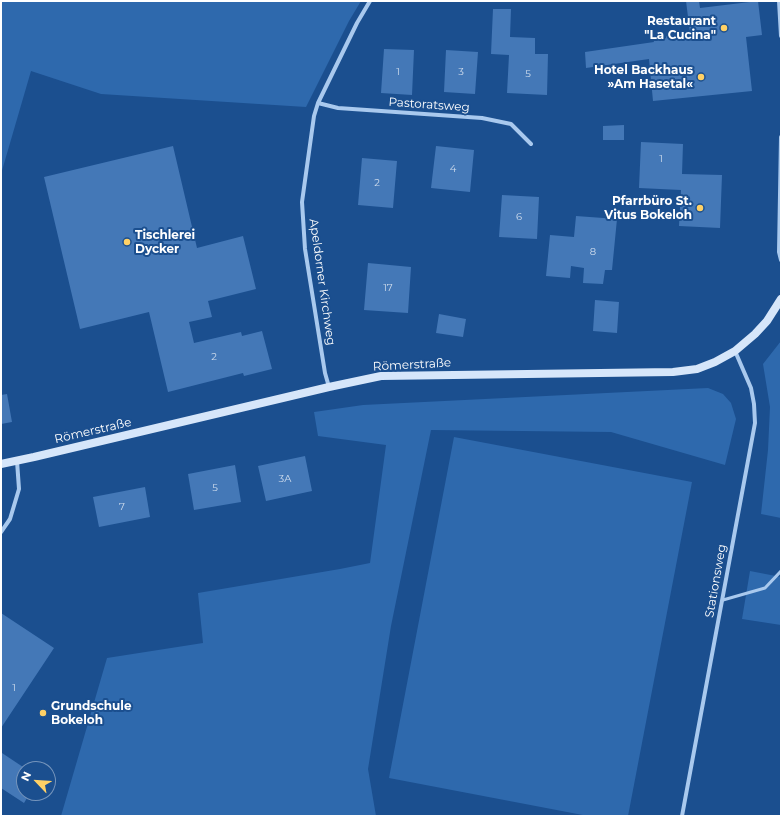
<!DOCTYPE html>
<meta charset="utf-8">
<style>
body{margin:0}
#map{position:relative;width:782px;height:817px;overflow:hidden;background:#1b4f8f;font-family:Montserrat,sans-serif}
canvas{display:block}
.frame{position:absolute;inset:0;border:2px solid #fff;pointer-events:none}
.north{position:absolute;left:16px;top:761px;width:40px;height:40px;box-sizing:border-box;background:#1b4f8f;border:1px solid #7695bc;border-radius:50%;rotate:295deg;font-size:11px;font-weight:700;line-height:16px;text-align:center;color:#fff}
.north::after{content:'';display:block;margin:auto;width:14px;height:18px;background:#ffd166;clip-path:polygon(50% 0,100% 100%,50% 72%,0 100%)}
</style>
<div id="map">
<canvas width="782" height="817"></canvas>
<div class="frame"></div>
<div class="north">N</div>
</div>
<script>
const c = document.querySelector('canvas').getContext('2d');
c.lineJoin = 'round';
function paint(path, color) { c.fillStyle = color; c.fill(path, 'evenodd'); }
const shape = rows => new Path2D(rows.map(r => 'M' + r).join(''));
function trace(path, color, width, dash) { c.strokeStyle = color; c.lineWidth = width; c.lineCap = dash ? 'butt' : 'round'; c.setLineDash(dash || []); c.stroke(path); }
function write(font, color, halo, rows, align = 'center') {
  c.font = font + ' Montserrat,sans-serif'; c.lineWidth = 4; c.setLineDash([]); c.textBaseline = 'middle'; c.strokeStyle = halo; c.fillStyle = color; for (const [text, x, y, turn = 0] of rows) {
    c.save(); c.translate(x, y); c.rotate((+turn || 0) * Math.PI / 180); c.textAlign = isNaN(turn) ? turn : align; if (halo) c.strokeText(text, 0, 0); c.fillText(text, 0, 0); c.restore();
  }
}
paint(shape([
 [1,1,361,1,349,21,306,107,101,94,31,71,1,174],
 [781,341,781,518,761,514,768,450,770,407,763,364],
 [708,388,723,394,731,403,736,419,725,465,611,432,431,430,391,626,368,769,376,816,61,816,107,658,203,643,198,593,340,569,370,563,386,445,318,436,314,412,363,405],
 [454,437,692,482,628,816,588,816,389,778],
 [750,571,781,577,781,625,742,619]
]), '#2e69ad');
paint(shape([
 [686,1,699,1,700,8,758,1,762,35,746,37,752,91,653,101,649,59,586,68,585,52,654,42,653,39,666,38,666,36,690,33],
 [493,9,511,9,510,37,535,38,535,54,548,54,547,95,507,93,509,55,491,54],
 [384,49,414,50,412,95,381,93],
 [446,50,478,52,475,94,444,92],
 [624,125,624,140,603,140,603,126],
 [641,142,683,144,682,174,722,175,720,228,679,226,681,190,639,188],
 [173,146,197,248,243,236,256,289,208,301,212,317,189,322,194,343,241,332,242,336,262,331,272,369,244,376,243,373,168,392,149,312,80,329,44,177],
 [436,146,474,150,470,192,431,188],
 [362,158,397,161,393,208,358,205],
 [502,195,539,197,537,239,499,237],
 [576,216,617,219,612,270,605,270,603,284,583,283,584,268,571,266,570,278,546,276,550,235,574,237],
 [368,263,411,267,408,313,364,310],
 [595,300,619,302,617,333,593,331],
 [439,314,466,319,463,337,436,333],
 [7,394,12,422,1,424,1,395],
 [305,456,312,491,266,501,258,466],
 [235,465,241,502,194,510,188,474],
 [145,487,150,517,99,527,93,497],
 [1,613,54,648,1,728],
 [2,753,26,769,24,769,24,793,30,793,24,803,1,788,1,755]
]), '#4478b7');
trace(shape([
 [723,600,765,588,781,571]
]), '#a9c9ee', 3);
trace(shape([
 [779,1,781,36],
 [318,103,338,108,482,118,511,124,531,144],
 [781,137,779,252,781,260],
 [329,387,325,373,305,249,302,202,314,116,318,103,357,23,370,1],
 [1,532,10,519,19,489,17,461],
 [682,816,755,423,754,404,751,388,735,351]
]), '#a9c9ee', 4);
trace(shape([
 [1,464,34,457,329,387,381,376,673,372,697,369,715,362,735,351,755,334,767,321,781,299]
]), '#d6e6fa', 8);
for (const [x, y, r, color] of [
 [724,28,4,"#ffd166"],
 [701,77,4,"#ffd166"],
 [700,208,4,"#ffd166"],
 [127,242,4,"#ffd166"],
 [43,713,4,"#ffd166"]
]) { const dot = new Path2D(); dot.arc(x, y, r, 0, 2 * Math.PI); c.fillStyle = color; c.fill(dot); trace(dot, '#1b4f8f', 1.5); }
write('10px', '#d0dded', null, [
 ["1",398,72],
 ["3",461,72],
 ["5",528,74],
 ["1",661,159],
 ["4",453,169],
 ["2",377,183],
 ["6",519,217],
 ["8",593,252],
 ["17",388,288],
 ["2",214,357],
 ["3A",285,479],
 ["5",215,488],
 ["7",122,507],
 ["1",14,688]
]);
write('bold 12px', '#fff', '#1b4f8f', [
 ["Restaurant",716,21],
 ["\"La Cucina\"",716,35],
 ["Hotel Backhaus",693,70],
 ["»Am Hasetal«",693,84],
 ["Pfarrbüro St.",692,201],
 ["Vitus Bokeloh",692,215],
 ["Tischlerei",135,235,"left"],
 ["Dycker",135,249,"left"],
 ["Grundschule",51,706,"left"],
 ["Bokeloh",51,720,"left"]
], 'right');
write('12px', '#fff', '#1b4f8f', [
 ["Pastoratsweg",429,105,4],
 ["Apeldorner Kirchweg",322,282,82],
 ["Römerstraße",412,365,-3],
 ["Römerstraße",93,431,-13],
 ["Stationsweg",716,581,-80]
]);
</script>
